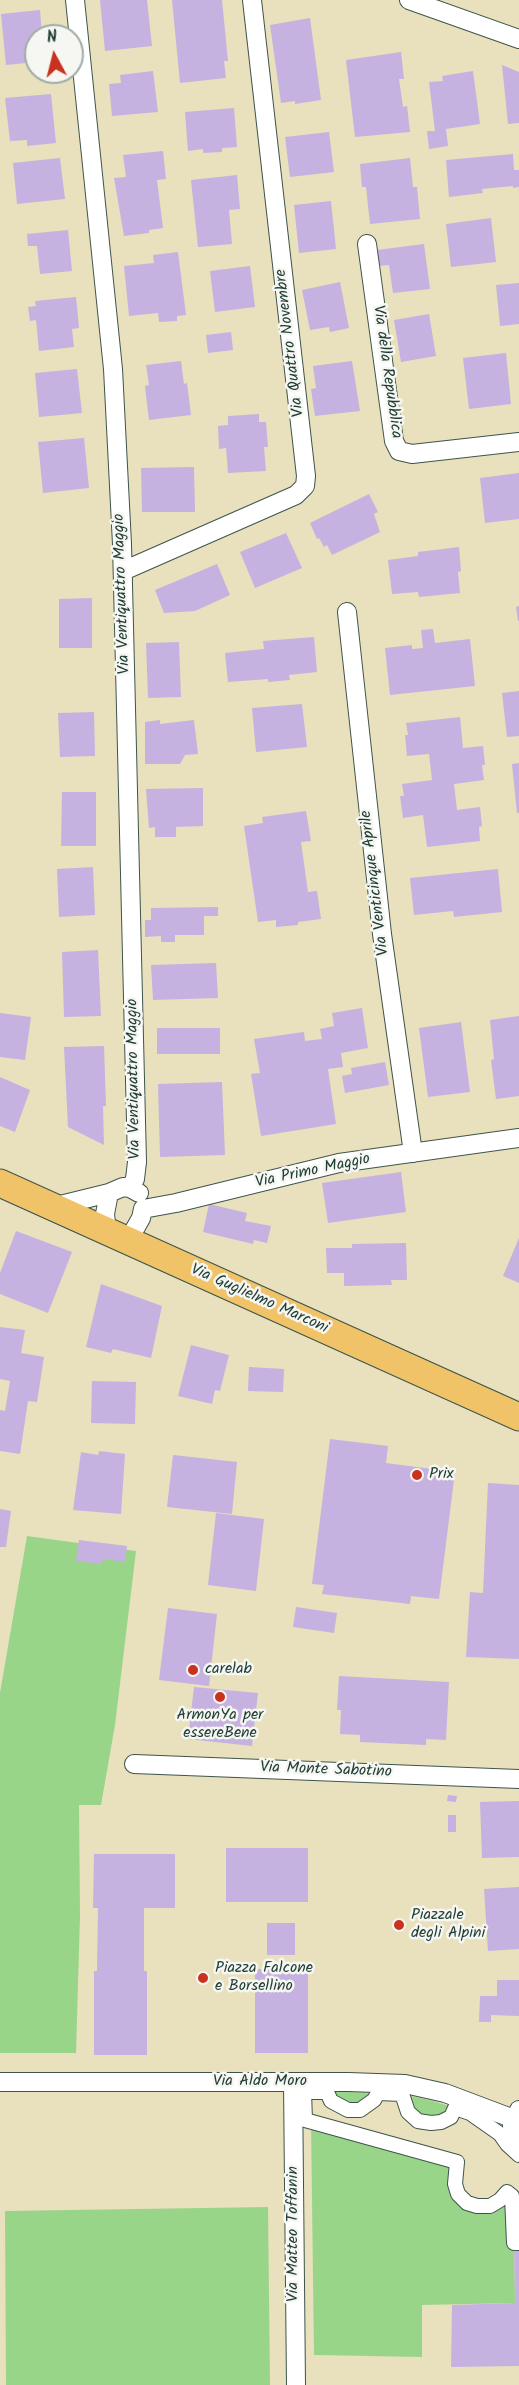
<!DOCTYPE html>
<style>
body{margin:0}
#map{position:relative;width:519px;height:2385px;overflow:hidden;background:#e9e0bd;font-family:Kalam,sans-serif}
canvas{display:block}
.north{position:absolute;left:24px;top:24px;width:60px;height:60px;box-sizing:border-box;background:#f6f6f2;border:2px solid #a0aca6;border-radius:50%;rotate:353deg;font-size:16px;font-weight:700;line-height:24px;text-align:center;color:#1f3d34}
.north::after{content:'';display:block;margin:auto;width:21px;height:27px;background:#c8321e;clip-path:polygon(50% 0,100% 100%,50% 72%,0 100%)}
</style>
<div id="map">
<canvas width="519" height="2385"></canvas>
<div class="north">N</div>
</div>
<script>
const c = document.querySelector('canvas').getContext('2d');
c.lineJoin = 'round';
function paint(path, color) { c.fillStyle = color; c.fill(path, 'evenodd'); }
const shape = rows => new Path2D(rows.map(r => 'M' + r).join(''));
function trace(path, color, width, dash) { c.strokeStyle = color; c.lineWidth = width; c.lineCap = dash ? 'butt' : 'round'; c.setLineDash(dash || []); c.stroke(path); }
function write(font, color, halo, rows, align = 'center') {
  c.font = font + ' Kalam,sans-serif'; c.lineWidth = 5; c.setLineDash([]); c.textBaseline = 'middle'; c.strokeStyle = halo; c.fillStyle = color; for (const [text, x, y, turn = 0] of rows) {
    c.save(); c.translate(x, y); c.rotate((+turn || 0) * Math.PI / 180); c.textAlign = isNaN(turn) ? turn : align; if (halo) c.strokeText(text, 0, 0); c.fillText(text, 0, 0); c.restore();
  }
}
paint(shape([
 [27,1536,136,1551,115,1725,101,1805,79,1805,80,1916,76,2053,0,2053,0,1693],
 [327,2092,352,2092,378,2093,360,2110],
 [402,2094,433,2101,455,2108,451,2117,418,2121],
 [311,2122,457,2162,455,2184,477,2206,507,2192,514,2243,515,2303,422,2305,422,2357,314,2355],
 [268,2207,270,2385,6,2385,5,2211]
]), '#99d589');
paint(shape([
 [100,0,147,0,152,46,105,51],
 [172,0,222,0,228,61,224,61,226,78,180,83],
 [40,10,42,36,36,36,36,62,6,65,1,14],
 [310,18,321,100,295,104,295,101,281,103,270,25],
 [401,52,404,79,399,79,403,107,407,106,410,132,355,137,346,60],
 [502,65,519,72,519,123,508,124],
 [153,71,158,112,112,116,109,84,121,83,120,75],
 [473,71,480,124,446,129,448,146,429,149,427,131,435,131,429,82,443,81,442,76],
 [51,94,56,143,27,146,27,140,10,141,5,98],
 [234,108,237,147,222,148,222,152,203,153,203,149,188,151,185,112],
 [329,132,334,172,290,177,285,137],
 [163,151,166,179,157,180,163,228,149,230,149,233,124,236,114,178,126,177,123,155],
 [513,154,514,170,519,170,519,187,513,188,513,186,482,189,483,193,449,197,446,160],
 [60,158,65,199,17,204,13,163],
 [410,158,413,187,417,187,420,219,370,224,366,187,362,187,360,164],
 [237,175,240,209,229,210,232,244,198,247,191,180],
 [331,201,336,249,299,253,294,205],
 [491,218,496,262,451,267,446,224],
 [68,230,72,271,40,274,37,246,28,246,27,234],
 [424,244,430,289,393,293,389,265,379,266,377,250],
 [178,252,186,315,177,316,177,321,159,322,158,313,129,316,124,266,154,263,153,255],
 [250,266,255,307,215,312,210,271],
 [340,282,349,328,330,332,329,327,310,330,302,290],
 [519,283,519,324,500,326,496,285],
 [76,297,79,328,72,329,74,347,39,351,36,320,30,321,28,307,36,306,35,301],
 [429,314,436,356,401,362,394,320],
 [231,332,233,350,208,353,206,335],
 [506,353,511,404,469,409,463,358],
 [181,361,184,384,187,383,191,415,149,420,145,386,149,385,146,365],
 [352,361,360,411,315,416,311,389,316,388,313,366],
 [77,369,82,413,39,417,35,373],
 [259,414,259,422,266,422,268,447,264,447,266,471,228,473,226,448,219,449,218,426,228,425,228,416],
 [84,438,89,488,43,493,38,442],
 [194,467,195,512,142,512,141,468],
 [519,473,519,519,485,523,480,478],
 [369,494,378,512,374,514,380,532,332,555,327,545,324,547,319,538,317,539,310,523],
 [286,533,302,568,255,588,240,552],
 [459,547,461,571,458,572,460,593,419,597,418,592,392,594,388,560,418,556,418,552],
 [217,564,230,595,195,611,164,613,155,590],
 [92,598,92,648,59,648,59,599],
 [519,606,519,621,518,621,516,607],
 [433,629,435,643,470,639,475,686,390,695,385,648,412,645,412,649,423,648,421,630],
 [314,637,317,672,289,675,290,680,268,682,268,679,228,682,225,653,264,649,263,641],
 [179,642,181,697,148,698,146,643],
 [519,691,519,736,507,737,502,693],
 [302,704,307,747,256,752,252,708],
 [94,712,95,756,60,757,58,713],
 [460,717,463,748,483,746,485,765,482,765,484,780,454,784,457,810,480,807,482,826,479,827,480,841,427,847,423,815,403,818,400,796,404,796,402,784,432,780,429,754,407,756,405,735,408,735,406,723],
 [160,720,160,724,194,720,198,754,185,755,180,764,145,764,145,722],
 [519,763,519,813,517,813,512,764],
 [203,788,203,826,176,827,176,837,155,837,155,827,149,828,146,789],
 [62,792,96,792,96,846,61,846],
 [306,811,311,841,301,842,308,892,317,891,321,919,298,922,298,925,276,927,276,920,258,922,244,826,263,823,262,817],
 [93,867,95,915,59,917,57,869],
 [498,869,502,912,454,917,453,911,414,915,410,878],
 [218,907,218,916,204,916,204,935,175,935,175,942,161,942,161,936,145,937,145,920,151,920,151,908],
 [98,950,101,1016,64,1017,62,952],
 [216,963,218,998,153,1000,151,965],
 [362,1008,368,1048,341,1053,343,1067,328,1069,336,1124,261,1136,251,1074,260,1073,254,1039,304,1032,305,1041,322,1039,320,1029,334,1026,332,1013],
 [0,1013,31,1017,25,1060,0,1057],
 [519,1016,519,1096,496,1099,491,1060,494,1059,490,1020],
 [461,1022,470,1092,428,1097,419,1028],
 [157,1028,220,1028,220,1054,157,1054],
 [104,1046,106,1106,103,1106,104,1145,68,1127,64,1047],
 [385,1062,389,1085,345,1093,342,1076,352,1074,351,1068],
 [0,1077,30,1090,15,1132,0,1126],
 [222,1082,225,1155,160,1157,158,1084],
 [401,1172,406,1212,328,1223,322,1183],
 [209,1204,247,1213,245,1221,271,1226,267,1243,254,1240,253,1244,203,1232],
 [16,1231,72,1252,48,1313,0,1294,0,1273],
 [519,1238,519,1283,503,1276],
 [406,1243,407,1280,391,1280,392,1285,344,1286,344,1273,327,1273,326,1248,352,1248,352,1244],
 [101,1284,162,1306,151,1358,113,1349,111,1353,86,1347],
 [0,1327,25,1330,21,1353,44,1357,37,1402,28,1401,20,1454,0,1451,0,1410,5,1411,10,1381,0,1379],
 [191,1345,229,1355,220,1391,215,1390,212,1404,178,1396],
 [249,1367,284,1369,283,1392,248,1391],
 [92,1381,136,1382,135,1424,91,1423],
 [330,1439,388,1446,386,1463,455,1472,439,1599,411,1596,410,1604,322,1594,324,1585,312,1584],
 [99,1451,125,1454,121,1514,73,1510,81,1452,98,1455],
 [173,1455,237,1462,232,1514,167,1507],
 [488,1483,519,1485,519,1659,466,1657,470,1592,483,1593],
 [0,1509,11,1511,6,1547,0,1547],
 [216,1513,264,1519,256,1591,208,1585],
 [79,1540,127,1546,125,1562,104,1559,101,1564,76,1561],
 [296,1607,337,1613,334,1633,293,1627],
 [168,1608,217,1614,209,1686,159,1680],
 [339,1676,449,1682,446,1740,426,1739,426,1745,360,1742,360,1735,340,1734,341,1710,337,1710],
 [194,1687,258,1693,252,1746,188,1739],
 [448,1795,457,1796,456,1802,447,1801],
 [519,1801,519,1857,482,1858,480,1802],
 [448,1815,456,1815,456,1832,448,1832],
 [226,1848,308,1848,308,1902,226,1902],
 [94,1854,175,1854,175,1908,144,1908,144,1971,147,1971,147,2055,94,2055,94,1971,97,1971,98,1908,93,1908],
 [519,1887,519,1949,488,1951,484,1889],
 [267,1923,295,1923,295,1955,267,1955],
 [255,1969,308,1969,308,2053,255,2053],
 [497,1980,519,1980,519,2016,491,2015,491,2022,479,2022,480,1996,497,1996],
 [514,2243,519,2243,519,2366,451,2367,452,2305,515,2303]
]), '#c5b2e0');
const pedestrian = shape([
 [519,2155,507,2144,500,2134,470,2113,455,2108,451,2117,441,2122,431,2123,418,2121,408,2112,402,2094,378,2093,374,2100,360,2110,348,2110,331,2101,327,2092,304,2092,305,2120,457,2162,455,2184,458,2194,467,2203,477,2206,490,2206,500,2200,507,2192,512,2196,514,2243,519,2243]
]);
const minor = shape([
 [75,0,113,369,122,544,137,1162,135,1179,130,1188],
 [409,0,519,39],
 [367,244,394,441,399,451,412,454,519,442],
 [123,571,296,495,305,486,306,476,252,0],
 [347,612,382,934,413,1153],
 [52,1207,109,1193,123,1187,130,1188,139,1193],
 [107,1232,105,1214,109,1193],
 [128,1241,141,1218,143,1209,176,1203,339,1163,519,1138],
 [134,1764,519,1779],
 [0,2082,348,2082,405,2084,445,2093,514,2119],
 [293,2082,296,2385],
 [519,2110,512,2126,514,2134,519,2142]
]);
const primary = shape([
 [0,1183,519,1417]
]);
trace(pedestrian, '#3d5549', 16);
trace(minor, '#3d5549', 20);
trace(primary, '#3d5549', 29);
trace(pedestrian, '#fff', 14);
trace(minor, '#fff', 18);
trace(primary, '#f0c369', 27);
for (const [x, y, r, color] of [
 [417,1475,6,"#c8321e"],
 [193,1670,6,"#c8321e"],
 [220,1697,6,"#c8321e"],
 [399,1925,6,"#c8321e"],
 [203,1978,6,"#c8321e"]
]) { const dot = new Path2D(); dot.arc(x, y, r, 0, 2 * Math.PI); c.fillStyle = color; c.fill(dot); trace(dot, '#f6f6f2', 2); }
write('16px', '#1f3d34', '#f6f6f2', [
 ["Via Quattro Novembre",291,343,-97],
 ["Via della Repubblica",386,372,82],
 ["Via Ventiquattro Maggio",123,594,-92],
 ["Via Venticinque Aprile",376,883,-97],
 ["Via Ventiquattro Maggio",135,1079,-91],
 ["Via Primo Maggio",313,1172,-12],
 ["Via Guglielmo Marconi",259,1300,24],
 ["Via Monte Sabotino",326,1771,2],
 ["Via Aldo Moro",260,2082],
 ["Via Matteo Toffanin",294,2234,-90]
]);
write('16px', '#1f3d34', '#f6f6f2', [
 ["Prix",429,1475],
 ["carelab",205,1670],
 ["ArmonYa per",220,1716,"center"],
 ["essereBene",220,1734,"center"],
 ["Piazzale",411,1916],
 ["degli Alpini",411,1934],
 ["Piazza Falcone",215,1969],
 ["e Borsellino",215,1987]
], 'left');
</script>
